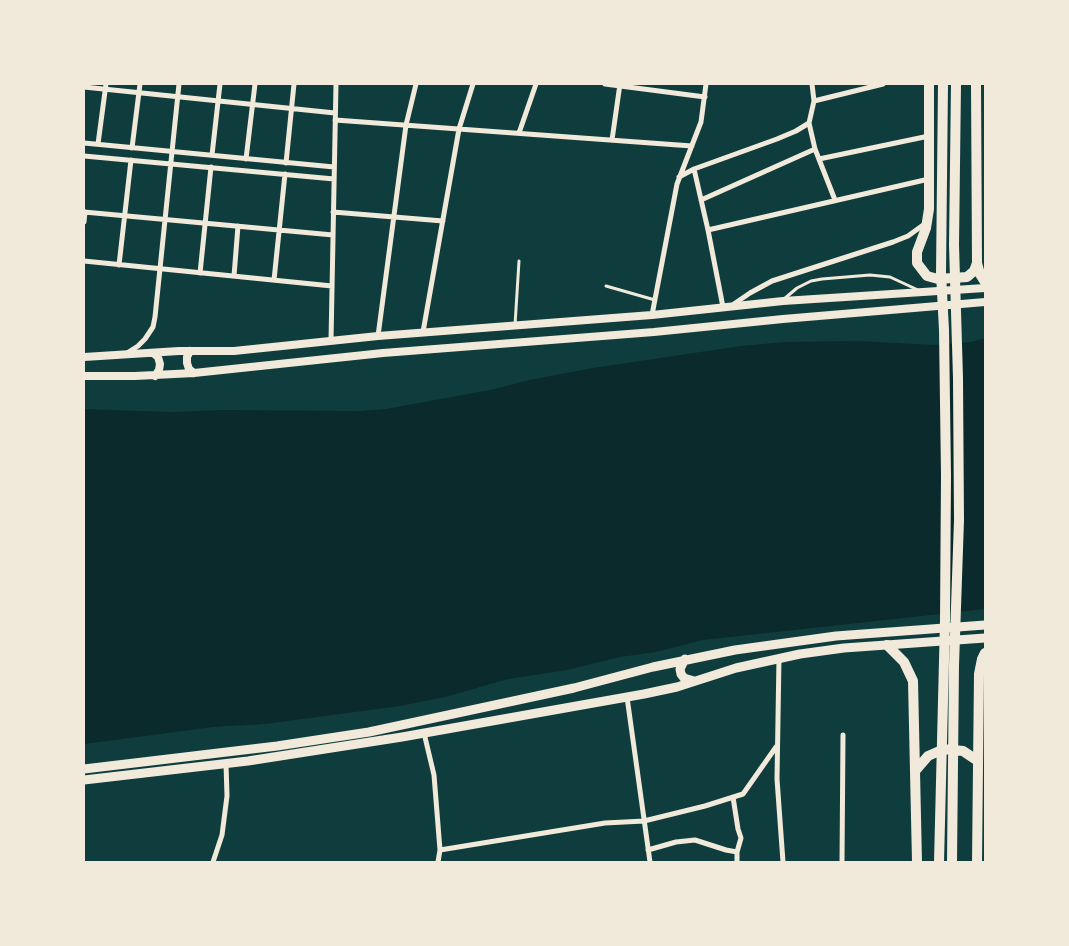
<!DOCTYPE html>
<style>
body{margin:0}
#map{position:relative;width:1069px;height:946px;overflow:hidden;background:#0f3d3e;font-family:Signika,sans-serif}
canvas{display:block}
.frame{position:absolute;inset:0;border:85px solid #f1e9da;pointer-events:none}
</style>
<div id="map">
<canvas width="1069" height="946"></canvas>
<div class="frame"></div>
</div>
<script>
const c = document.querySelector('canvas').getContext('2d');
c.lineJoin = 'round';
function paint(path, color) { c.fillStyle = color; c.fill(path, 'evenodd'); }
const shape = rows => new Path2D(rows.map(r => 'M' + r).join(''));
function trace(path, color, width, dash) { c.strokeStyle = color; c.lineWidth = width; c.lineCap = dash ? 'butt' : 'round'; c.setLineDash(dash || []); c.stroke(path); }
paint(shape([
 [985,338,985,609,703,640,656,652,620,657,567,670,508,679,445,697,400,706,265,724,213,727,84,744,84,409,171,412,222,410,360,411,386,409,495,389,529,380,593,368,741,346,785,342,859,341,934,345,972,342]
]), '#0a2a2b');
trace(shape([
 [606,286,655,300],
 [784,299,797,288,811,281,822,279,870,275,890,277,918,290],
 [515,325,519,261]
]), '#f1e9da', 3);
trace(shape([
 [605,84,705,97],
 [84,87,335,113],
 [814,101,883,84],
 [335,120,692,146],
 [809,123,815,149,835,200],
 [519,133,536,84],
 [612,140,620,84],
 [84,143,334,167],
 [98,144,106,84],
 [132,148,140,84],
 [212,155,220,84],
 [84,156,334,179],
 [246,159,255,84],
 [819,159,929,136],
 [286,163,294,84],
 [694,169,708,230,723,307],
 [679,177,694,169,777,139,796,131,809,123,814,101,812,84],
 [701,200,815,149],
 [84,212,333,235],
 [333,212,443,221],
 [84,222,85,212],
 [708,230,929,179],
 [84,261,332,286],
 [119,265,131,160],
 [200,273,211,167],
 [234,276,238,226],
 [274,280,285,174],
 [731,306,750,293,772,281,893,242,908,236,926,223],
 [652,315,677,184,701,122,706,84],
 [423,332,459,129,473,84],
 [378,336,406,125,416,84],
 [331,341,336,84],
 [127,353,138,346,145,339,153,327,155,317,179,84],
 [779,658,777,779,783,862],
 [627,697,650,862],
 [424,733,434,775,440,850,438,862],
 [440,850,605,823,644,821,705,806,743,794,776,747],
 [648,850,676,842,695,840,726,850,737,852,741,838,738,829,733,797],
 [213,862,222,835,227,796,226,764],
 [737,862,737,852],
 [842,862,843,735]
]), '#f1e9da', 5);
trace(shape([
 [190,351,187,357,187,363,189,369,194,373],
 [153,353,158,357,160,364,159,370,155,376],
 [84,357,179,351,234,351,378,336,652,315,783,301,985,288],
 [84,376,135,376,194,373,383,353,654,332,783,319,985,302]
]), '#f1e9da', 8);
trace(shape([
 [685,659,680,669,681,674,684,678,694,681],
 [84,769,277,746,369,732,574,688,653,667,735,650,836,636,985,625],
 [84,780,248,761,402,737,644,694,677,687,736,668,800,654,844,648,985,638]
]), '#f1e9da', 9);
trace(shape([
 [929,84,929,209,926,228,917,252,917,263,927,276,938,279,967,277,974,271,977,263],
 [976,84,977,263,980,274,985,282],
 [887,645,904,662,913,681,917,862],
 [916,770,928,756,944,749,963,751,978,761],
 [939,862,945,620,946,475,944,330,941,273,943,84],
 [952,862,954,665,959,520,958,378,954,245,956,84],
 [977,862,979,674,982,659,985,653]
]), '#f1e9da', 10);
</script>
